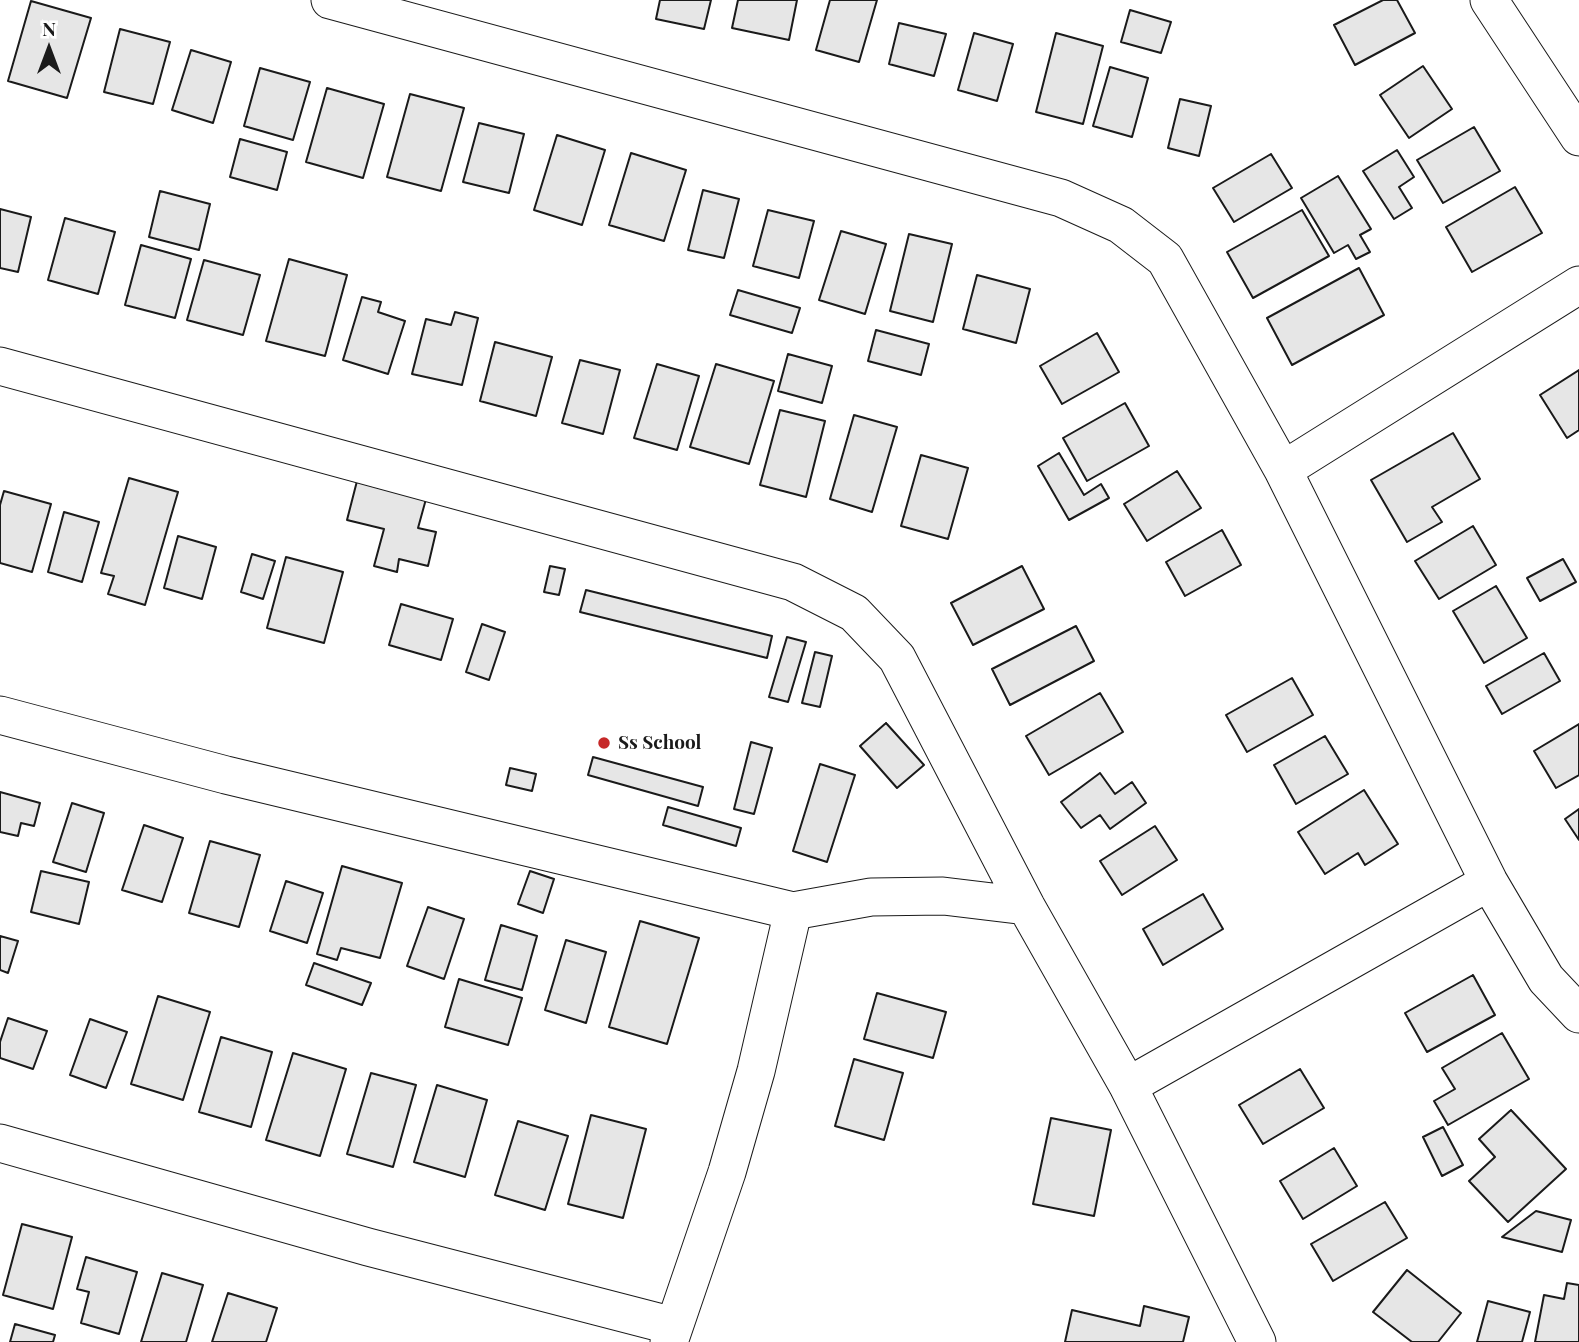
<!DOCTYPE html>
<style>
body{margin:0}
#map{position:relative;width:1579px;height:1342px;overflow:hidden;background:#fff;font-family:"Playfair Display",serif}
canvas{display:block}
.north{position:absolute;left:14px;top:14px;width:70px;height:70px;-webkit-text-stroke:5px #fff;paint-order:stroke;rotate:0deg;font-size:19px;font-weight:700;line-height:28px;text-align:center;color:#1a1a1a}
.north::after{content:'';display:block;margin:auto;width:24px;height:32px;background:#1a1a1a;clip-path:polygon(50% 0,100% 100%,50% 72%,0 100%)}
</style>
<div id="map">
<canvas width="1579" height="1342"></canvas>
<div class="north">N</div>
</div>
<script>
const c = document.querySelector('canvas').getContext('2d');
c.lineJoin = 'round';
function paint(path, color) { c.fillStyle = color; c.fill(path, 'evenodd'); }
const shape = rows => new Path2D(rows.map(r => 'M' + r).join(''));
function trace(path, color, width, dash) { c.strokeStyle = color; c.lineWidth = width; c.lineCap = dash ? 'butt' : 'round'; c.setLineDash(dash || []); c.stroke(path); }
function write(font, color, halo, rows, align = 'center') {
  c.font = font + ' "Playfair Display",serif'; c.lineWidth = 5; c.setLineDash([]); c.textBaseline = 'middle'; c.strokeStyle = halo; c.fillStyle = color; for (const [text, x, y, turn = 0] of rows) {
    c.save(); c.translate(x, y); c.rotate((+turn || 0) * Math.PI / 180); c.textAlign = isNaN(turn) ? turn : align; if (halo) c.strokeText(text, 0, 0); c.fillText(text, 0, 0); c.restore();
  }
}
const building = shape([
 [660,0,711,0,704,29,656,19,660,0],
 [738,0,797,0,789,40,732,28,738,0],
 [830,0,877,0,859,62,816,50,830,0],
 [1383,0,1397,0,1415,33,1355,65,1334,25,1383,0],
 [31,1,91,18,67,98,8,81,31,1],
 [1130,10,1171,22,1161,53,1121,42,1130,10],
 [899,23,946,34,934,76,889,64,899,23],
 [120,29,170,42,153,104,104,92,120,29],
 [974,33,1013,44,997,101,958,90,974,33],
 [1056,33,1103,46,1083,124,1036,112,1056,33],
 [191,50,231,62,213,123,172,110,191,50],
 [1423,66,1452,109,1409,138,1380,95,1423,66],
 [1110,67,1148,78,1132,137,1093,126,1110,67],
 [260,68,310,82,293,140,244,126,260,68],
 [327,88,384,104,363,178,306,162,327,88],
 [410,94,464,108,441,191,387,177,410,94],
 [1180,99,1211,106,1199,156,1168,148,1180,99],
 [479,123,524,134,509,193,463,182,479,123],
 [1474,127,1500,171,1443,203,1417,160,1474,127],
 [557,135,605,150,582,225,534,210,557,135],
 [240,139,287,152,277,190,230,177,240,139],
 [1397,150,1414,177,1399,187,1412,208,1394,219,1363,171,1397,150],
 [631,153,686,170,664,241,609,225,631,153],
 [1271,154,1292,188,1234,222,1213,188,1271,154],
 [1338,176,1371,229,1360,235,1370,252,1356,259,1348,245,1334,253,1301,198,1338,176],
 [1515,187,1542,233,1472,272,1446,227,1515,187],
 [703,190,739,199,724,258,688,250,703,190],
 [160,191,210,204,199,250,149,237,160,191],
 [0,209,31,217,18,272,0,268,0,209],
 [768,210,814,221,799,278,753,266,768,210],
 [1302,210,1329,256,1253,298,1227,252,1302,210],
 [65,218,115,232,98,294,48,280,65,218],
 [841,231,886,244,865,314,819,300,841,231],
 [909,234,952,244,933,322,890,311,909,234],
 [141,245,191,259,175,318,125,305,141,245],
 [289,259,347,275,325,356,266,341,289,259],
 [204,260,260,275,243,335,187,320,204,260],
 [1359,268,1384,315,1292,365,1267,318,1359,268],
 [977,275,1030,289,1016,343,963,329,977,275],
 [738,290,800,308,792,333,730,315,738,290],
 [362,297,381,302,378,312,405,321,388,374,343,360,362,297],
 [455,312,478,318,462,385,412,374,426,319,451,325,455,312],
 [876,330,929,344,921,375,868,361,876,330],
 [1097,333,1119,372,1062,404,1040,366,1097,333],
 [495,342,552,357,536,416,480,401,495,342],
 [788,354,832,366,822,403,778,391,788,354],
 [580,360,620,370,603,434,562,423,580,360],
 [657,364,699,376,677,450,634,438,657,364],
 [716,364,774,381,749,464,690,447,716,364],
 [1579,370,1579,430,1567,438,1540,395,1579,370],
 [1125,403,1149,446,1087,481,1063,438,1125,403],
 [780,410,825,421,806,497,760,485,780,410],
 [854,415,897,427,872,512,830,499,854,415],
 [1453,433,1480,479,1432,507,1442,522,1407,542,1371,480,1453,433],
 [1059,453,1084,495,1101,484,1109,498,1069,520,1038,466,1059,453],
 [921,455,968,468,948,539,901,526,921,455],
 [1177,471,1201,508,1147,541,1124,504,1177,471],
 [129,478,178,492,145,605,108,594,114,576,101,573,129,478],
 [357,481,426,499,418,528,436,532,428,566,399,559,397,572,374,566,384,529,347,520,357,481],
 [4,491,51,504,32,572,0,563,0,505,4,491],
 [64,512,99,522,82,582,48,572,64,512],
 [1473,526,1496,565,1439,599,1415,561,1473,526],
 [1222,530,1241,565,1185,596,1166,562,1222,530],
 [178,536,216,547,202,599,164,588,178,536],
 [252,554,275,561,263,599,241,592,252,554],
 [286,557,343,572,324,643,267,628,286,557],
 [1563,559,1576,582,1540,601,1527,578,1563,559],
 [550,566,565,569,559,595,544,592,550,566],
 [1022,566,1044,609,973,645,951,603,1022,566],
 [1496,586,1527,638,1484,663,1453,611,1496,586],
 [586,590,772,636,767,658,580,612,586,590],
 [401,604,453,619,441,660,389,645,401,604],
 [482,624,505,632,489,680,466,672,482,624],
 [1076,626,1094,661,1010,705,992,669,1076,626],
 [787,637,806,642,788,702,769,697,787,637],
 [815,652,832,656,820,707,802,703,815,652],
 [1544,653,1560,681,1502,714,1486,686,1544,653],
 [1292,678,1313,715,1247,752,1226,715,1292,678],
 [1100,693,1123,732,1049,775,1026,736,1100,693],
 [886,723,924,765,897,788,860,746,886,723],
 [1579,724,1579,775,1556,788,1534,751,1579,724],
 [1325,736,1348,774,1296,804,1274,765,1325,736],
 [751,742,772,748,754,814,734,809,751,742],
 [593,757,703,787,698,806,588,775,593,757],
 [820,764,855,775,827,862,793,851,820,764],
 [510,768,536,774,532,791,506,785,510,768],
 [1100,773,1115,794,1132,782,1146,803,1110,829,1100,815,1081,828,1061,802,1100,773],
 [1364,790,1398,844,1365,865,1358,853,1325,874,1298,832,1364,790],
 [0,792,40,803,34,826,21,823,18,836,0,832,0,792],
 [72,803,104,813,86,872,53,862,72,803],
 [668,807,741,828,736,846,663,825,668,807],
 [1579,809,1579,840,1565,819,1579,809],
 [144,825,183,838,162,902,122,890,144,825],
 [1155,826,1177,860,1122,895,1100,861,1155,826],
 [210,841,260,855,239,927,189,913,210,841],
 [342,866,402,883,380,958,341,948,337,960,317,954,342,866],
 [41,871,89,882,79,924,31,912,41,871],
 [530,871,554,879,543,913,518,904,530,871],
 [286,881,323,893,307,943,270,931,286,881],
 [1203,894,1223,929,1163,965,1143,929,1203,894],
 [428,907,464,919,444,979,407,966,428,907],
 [640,921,699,938,667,1044,609,1027,640,921],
 [501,925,537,936,522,990,485,980,501,925],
 [0,936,18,941,8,973,0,970,0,936],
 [566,940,606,952,586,1023,545,1010,566,940],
 [314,963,371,983,362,1005,306,985,314,963],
 [1473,975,1495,1015,1427,1052,1405,1013,1473,975],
 [459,979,522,998,508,1045,445,1027,459,979],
 [877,993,946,1012,933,1058,864,1039,877,993],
 [158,996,210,1012,183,1100,131,1084,158,996],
 [8,1018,47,1031,33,1069,0,1058,0,1042,8,1018],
 [90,1019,127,1032,106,1088,70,1075,90,1019],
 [1502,1033,1529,1079,1448,1125,1434,1101,1455,1089,1442,1068,1502,1033],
 [221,1037,272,1052,251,1127,199,1112,221,1037],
 [293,1053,346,1069,320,1156,266,1140,293,1053],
 [854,1059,903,1073,884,1140,835,1126,854,1059],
 [1300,1069,1324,1108,1263,1144,1239,1105,1300,1069],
 [371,1073,416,1085,393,1167,347,1154,371,1073],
 [437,1085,487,1100,465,1177,414,1162,437,1085],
 [1511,1110,1566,1169,1508,1222,1469,1181,1495,1157,1479,1139,1511,1110],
 [591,1115,646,1129,623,1218,568,1204,591,1115],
 [1051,1118,1111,1130,1094,1216,1033,1204,1051,1118],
 [518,1121,568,1136,545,1210,495,1195,518,1121],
 [1443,1127,1463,1165,1442,1176,1423,1137,1443,1127],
 [1334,1148,1357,1186,1303,1219,1280,1181,1334,1148],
 [1385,1202,1407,1238,1333,1281,1311,1244,1385,1202],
 [1536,1211,1571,1220,1562,1252,1502,1237,1536,1211],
 [22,1224,72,1237,53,1309,3,1295,22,1224],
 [86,1257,137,1272,119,1334,81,1323,89,1292,77,1289,86,1257],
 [1407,1270,1461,1313,1438,1342,1412,1342,1373,1312,1407,1270],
 [162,1273,203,1285,186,1342,141,1342,162,1273],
 [1567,1283,1579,1285,1579,1342,1535,1342,1544,1295,1564,1299,1567,1283],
 [228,1293,277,1308,266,1342,212,1342,228,1293],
 [1488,1301,1530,1312,1522,1342,1477,1342,1488,1301],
 [1144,1306,1189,1317,1183,1342,1065,1342,1072,1310,1140,1326,1144,1306],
 [15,1324,55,1335,53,1342,10,1342,15,1324]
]);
paint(building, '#e6e6e6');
trace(building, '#1a1a1a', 2);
const street = shape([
 [330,0,1061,198,1121,225,1165,259,1283,470,1489,882,1546,979,1579,1014],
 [1489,0,1579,137],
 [0,366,793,582,854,613,897,658,1026,906,1128,1086,1257,1342],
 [1283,470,1579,285],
 [0,715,226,775,793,911,871,897,943,896,1026,906],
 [1128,1086,1489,882],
 [0,1143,368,1247,673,1326],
 [669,1342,727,1172,756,1071,793,911]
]);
trace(street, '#1a1a1a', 39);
trace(street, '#fff', 37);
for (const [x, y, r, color] of [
 [604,743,7,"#c62828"]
]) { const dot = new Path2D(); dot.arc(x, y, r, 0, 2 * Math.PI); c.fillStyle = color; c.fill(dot); trace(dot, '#fff', 2.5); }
write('bold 19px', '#1a1a1a', '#fff', [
 ["Ss School",618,743]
], 'left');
</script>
